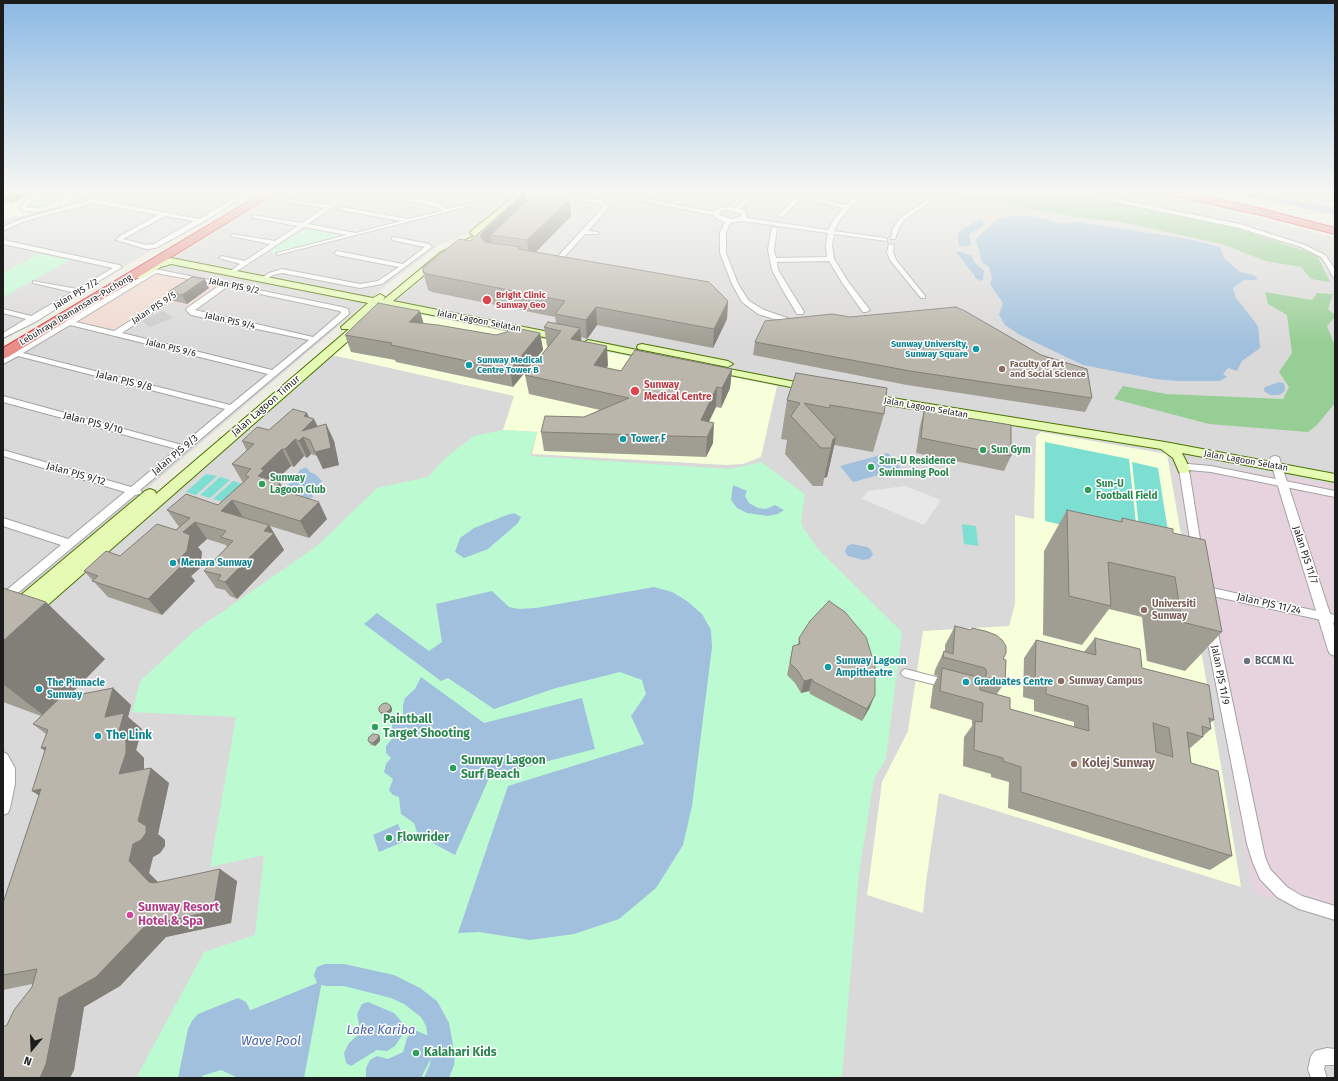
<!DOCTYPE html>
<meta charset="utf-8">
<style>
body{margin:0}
#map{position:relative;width:1338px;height:1081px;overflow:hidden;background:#eeede1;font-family:"Fira Sans",sans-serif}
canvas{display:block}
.frame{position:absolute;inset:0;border:4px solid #1c1c1c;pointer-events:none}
.north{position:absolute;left:12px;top:1029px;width:40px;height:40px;-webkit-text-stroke:3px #fff;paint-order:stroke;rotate:199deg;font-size:11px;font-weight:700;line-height:16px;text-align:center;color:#1c1c1c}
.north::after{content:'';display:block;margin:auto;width:14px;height:18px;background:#1c1c1c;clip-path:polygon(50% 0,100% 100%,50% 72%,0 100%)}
</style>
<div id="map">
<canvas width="1338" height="1081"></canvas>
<div class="frame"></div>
<div class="north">N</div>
</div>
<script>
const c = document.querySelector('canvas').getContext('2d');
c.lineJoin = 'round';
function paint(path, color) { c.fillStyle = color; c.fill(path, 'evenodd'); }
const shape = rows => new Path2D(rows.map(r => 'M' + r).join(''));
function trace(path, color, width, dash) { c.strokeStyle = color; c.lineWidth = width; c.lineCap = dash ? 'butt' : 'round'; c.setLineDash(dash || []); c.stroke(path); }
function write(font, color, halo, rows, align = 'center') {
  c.font = font + ' "Fira Sans",sans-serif'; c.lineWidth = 3; c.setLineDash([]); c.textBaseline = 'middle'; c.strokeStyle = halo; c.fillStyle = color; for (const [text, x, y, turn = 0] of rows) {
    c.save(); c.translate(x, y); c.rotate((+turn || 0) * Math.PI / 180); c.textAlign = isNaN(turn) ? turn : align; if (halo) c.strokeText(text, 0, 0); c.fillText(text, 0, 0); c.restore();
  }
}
paint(shape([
 [3,192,251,192,3,338],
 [281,192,522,192,474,230,438,246,389,283,3,611,3,360],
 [551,192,1145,192,1254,217,1335,238,1335,1078,3,1078,3,641,374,317,410,289,444,260,528,200],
 [1265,192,1335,192,1335,207,1327,205]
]), '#dad9d9');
paint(shape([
 [150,271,219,286,190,306,162,300,113,332,66,321]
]), '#f0d9d0');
paint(shape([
 [1173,459,1335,485,1335,916,1253,892]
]), '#e7d3de');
paint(shape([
 [3,192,99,192,75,201,19,217,14,216,7,219,3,218],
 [409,312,777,386,761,457,743,464,727,465,532,454,537,432,503,430,514,396,332,355,374,317],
 [1041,432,1167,454,1223,777,1241,887,939,793,926,882,923,913,867,895,882,782,908,731,923,631,1009,626,1015,604,1015,515,1034,519,1036,436]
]), '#f6ffd9');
paint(shape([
 [164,311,173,318,150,327,141,320]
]), '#cacaca');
paint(shape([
 [49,198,55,198,58,200,54,204,45,208,26,210,23,205,31,201]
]), '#b6eaa5');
paint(shape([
 [939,192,1062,192,1233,227,1317,255,1330,282,1311,279,1301,267,1265,261,1225,245,1121,222,1070,216,981,200,965,202],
 [1265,292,1312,300,1317,293,1333,294,1328,309,1335,315,1335,317,1327,326,1335,346,1335,403,1317,425,1308,432,1209,424,1114,399,1123,386,1166,394,1283,399,1289,387,1279,372,1292,353,1287,315,1268,304]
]), '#97ce95');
paint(shape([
 [307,227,349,234,273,253,271,251],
 [39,254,70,260,3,297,3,273],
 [503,430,537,432,530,456,730,469,761,462,805,494,801,524,817,548,902,632,886,759,874,779,859,873,842,1078,136,1078,204,952,255,935,264,855,210,867,236,717,132,712,140,681,193,632,317,546,377,488,428,477,444,459,474,436]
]), '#bcfad1');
paint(shape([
 [1045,442,1129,459,1138,542,1045,521],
 [1132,462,1158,468,1173,563,1142,557],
 [206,474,217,476,196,495,186,492],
 [220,477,230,480,210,498,200,495],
 [233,481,243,484,224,502,213,499],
 [962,524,976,526,978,546,964,544]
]), '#7ddfd2');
paint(shape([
 [905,486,941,500,924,525,862,499,868,491]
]), '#e8e8e8');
paint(shape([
 [1006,216,1033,216,1062,224,1078,222,1189,239,1220,247,1224,258,1240,272,1253,275,1258,278,1255,280,1244,280,1233,288,1236,298,1258,326,1260,348,1242,361,1237,371,1228,368,1223,374,1227,377,1219,381,1177,381,1155,379,1083,365,1020,335,1005,325,999,315,1003,303,990,284,992,278,989,267,982,262,976,239,997,219],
 [980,219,985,222,982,227,971,233,969,235,971,244,969,246,959,246,958,235,959,232],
 [957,251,972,256,974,262,984,271,983,280,981,281,975,278,975,276,956,252],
 [1279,382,1284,383,1285,389,1284,392,1279,395,1270,395,1264,391,1264,388,1268,386],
 [888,453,901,469,853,482,840,466],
 [306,467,310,472,315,474,322,481,311,493,313,497,307,500,302,497,301,495,295,493,287,486,298,475,299,470],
 [733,485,747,491,745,496,749,503,758,508,766,509,775,505,784,510,778,514,768,516,747,513,737,508,731,500],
 [514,513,521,517,518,523,488,549,464,558,455,552,460,538,474,528,507,515],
 [852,544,867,547,871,550,873,555,869,559,863,560,848,556,845,552,847,546],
 [654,587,672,592,687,601,702,614,711,630,712,647,692,806,683,845,656,888,619,919,574,934,530,940,479,932,458,933,508,786,644,744,631,716,646,694,642,680,620,672,556,688,494,709,448,678,441,681,364,624,377,613,429,651,442,642,436,604,492,591,509,607,519,609,536,608],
 [421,677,484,723,582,698,595,749,490,776,455,855,418,835,414,823,401,814,399,797,393,795,389,790,393,779,384,772,386,764,391,758,386,753,386,746,395,735,392,729,392,723,403,714,403,705,405,698,415,689],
 [398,824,405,841,379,852,373,835],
 [322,981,304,1078,238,1078,221,1070,198,1077,209,1024,229,1019],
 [368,1002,394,1013,401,1021,404,1029,401,1037,395,1046,387,1051,377,1050,351,1066,346,1063,344,1053,349,1043,359,1034,360,1029,357,1014,362,1004],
 [417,1031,429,1036,433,1044,432,1056,421,1078,366,1078,366,1068,370,1060,377,1056,388,1059,403,1052,407,1038,412,1032]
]), '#a0c0dd');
paint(shape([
 [1236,192,1254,192,1335,209,1335,215,1240,195,1236,192],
 [325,964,344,964,394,975,420,988,437,1001,449,1023,455,1056,454,1065,449,1078,424,1078,430,1064,431,1056,426,1026,421,1017,404,1004,391,998,344,986,325,986,317,983,314,975,317,967,325,964],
 [238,998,246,1002,250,1010,246,1018,214,1031,211,1035,202,1078,178,1078,188,1029,192,1021,198,1014,238,998]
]), '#a0c0dd');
const pedestrian = shape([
 [905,669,944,679,947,680,948,683,947,686,944,687,905,677,902,675,901,673,902,671,905,669]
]);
const minor = shape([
 [89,192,98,192,76,201,71,200,89,192],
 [111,192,120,192,100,200,199,219,228,202,182,192,197,192,233,199,244,192,252,192,203,222,156,248,146,249,116,240,120,236,158,215,93,203,25,221,3,231,3,227,21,219,91,200,111,192],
 [165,216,194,221,154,244,146,245,123,239,165,216],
 [348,192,355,192,308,224,356,233,401,221,340,210,339,209,342,207,408,219,442,211,434,206,362,192,378,192,435,202,444,206,447,209,467,204,470,206,277,255,277,253,347,235,304,227,231,275,229,274,229,272,240,264,219,258,222,256,245,261,270,244,231,236,231,234,275,241,298,226,254,218,252,217,252,215,302,223,324,208,282,201,280,200,280,198,329,205,348,192],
 [596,192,610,192,714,212,717,209,729,206,735,208,753,192,760,192,740,209,745,211,747,218,828,230,833,221,843,208,801,198,783,217,778,216,796,197,796,195,800,192,805,192,804,196,846,205,863,192,870,192,849,208,839,221,834,231,885,238,887,239,887,241,834,234,832,245,834,259,849,283,870,310,866,312,863,312,843,284,829,261,777,262,778,270,804,312,803,314,797,314,781,287,772,270,768,250,772,227,777,228,774,250,776,258,827,257,826,245,828,233,742,221,730,223,726,233,726,253,738,284,749,301,764,310,793,320,793,324,790,324,758,314,742,302,732,284,720,253,720,233,725,222,719,220,713,215,596,192],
 [729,210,740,213,742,216,732,219,719,215,721,211,729,210],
 [1068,192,1082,192,1240,224,1305,245,1325,255,1335,269,1335,278,1333,277,1326,264,1321,257,1301,247,1239,228,1068,192],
 [1275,192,1287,192,1332,203,1326,192,1332,192,1335,198,1335,207,1275,192],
 [50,194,61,197,61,203,55,207,38,212,22,211,19,207,28,199,50,194],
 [50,198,56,199,56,201,51,205,38,208,25,207,32,201,50,198],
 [557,195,568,195,599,200,608,206,608,208,588,231,598,232,598,234,585,234,556,266,549,268,489,258,485,255,485,253,541,199,557,195],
 [557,199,568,199,597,203,603,207,552,263,491,254,545,201,557,199],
 [933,196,938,197,904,220,899,228,895,239,891,239,893,228,900,218,933,196],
 [394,237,429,244,432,247,382,284,360,288,282,273,273,275,265,280,260,279,269,273,282,269,360,284,378,281,399,267,337,255,334,253,337,251,403,264,425,247,392,240,392,238,394,237],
 [3,240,119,265,122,267,83,291,82,293,79,294,37,321,3,338,3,333,26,319,3,313,3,309,31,316,72,292,33,283,33,281,77,289,113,268,3,244,3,240],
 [889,244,894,245,893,252,896,260,925,296,925,298,921,298,890,260,887,252,889,244],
 [155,269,342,307,348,309,349,314,140,490,142,492,140,494,135,495,7,602,3,603,3,593,61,545,3,526,3,518,68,539,125,492,3,456,3,450,131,487,177,449,3,402,3,396,182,445,225,409,18,356,3,364,3,359,65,320,155,269],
 [156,273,220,285,187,308,186,310,191,315,309,340,272,370,122,333,184,291,184,289,182,288,114,331,76,322,156,273],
 [227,287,340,311,341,313,313,337,195,310,227,287],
 [70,325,115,336,268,374,230,405,23,353,70,325],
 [1188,464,1211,466,1335,491,1335,497,1211,472,1189,470,1202,552,1201,555,1197,556,1193,555,1192,552,1179,469,1188,464],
 [1203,586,1335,615,1335,623,1199,593,1198,590,1199,587,1203,586],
 [1211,623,1215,625,1217,628,1265,857,1270,869,1287,887,1302,896,1335,906,1335,920,1299,909,1277,897,1260,879,1253,863,1247,844,1205,628,1207,625,1211,623],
 [3,752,7,754,15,768,15,784,10,808,8,813,3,815,3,752],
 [1327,1048,1335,1049,1335,1065,1325,1065,1324,1069,1327,1078,1311,1078,1308,1069,1311,1056,1315,1051,1327,1048]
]);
const tertiary = shape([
 [1275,456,1279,457,1280,460,1335,629,1335,656,1330,654,1328,650,1270,460,1271,457,1275,456]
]);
const secondary = shape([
 [533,192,544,192,515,213,509,213,509,210,481,232,487,229,490,230,491,232,490,234,446,257,393,301,564,335,568,336,569,338,568,340,564,341,387,306,380,310,376,309,376,306,357,323,364,323,365,325,364,327,9,639,3,640,3,610,145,491,150,489,155,491,156,494,349,329,342,329,341,327,368,303,171,264,161,267,143,278,137,278,135,276,137,274,155,263,171,258,373,298,380,294,385,297,383,300,440,253,474,236,470,233,471,231,514,197,517,197,521,199,516,204,533,192],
 [588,340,652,353,657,356,652,359,584,345,583,343,588,340],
 [642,344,728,361,733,364,728,367,638,349,637,347,638,345,642,344],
 [714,366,811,385,815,386,817,388,815,390,811,391,710,371,708,369,714,366],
 [867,394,1165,442,1335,474,1335,482,1182,453,1190,469,1189,472,1184,473,1179,472,1173,458,1161,449,863,401,861,398,863,395,867,394]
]);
const motorway = shape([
 [264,192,277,192,8,357,3,358,3,348,264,192],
 [1164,192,1186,192,1258,208,1335,228,1335,234,1257,214,1169,195,1164,192]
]);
trace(pedestrian, '#a3a3a3', 2);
trace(minor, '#a3a3a3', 2);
trace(tertiary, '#a3a3a3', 2);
trace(secondary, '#4b7303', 2);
trace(motorway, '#da2031', 2);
paint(pedestrian, '#fff');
paint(minor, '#fff');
paint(tertiary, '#fff');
paint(secondary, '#e5fab3');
paint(motorway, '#e88d87');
paint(shape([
 [3,192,33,192,11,203,3,201],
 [525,192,527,201,571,216,536,252,728,301,727,319,713,348,597,325,587,339,581,337,581,341,608,365,607,368,621,371,732,369,730,388,721,408,716,407,709,422,713,443,706,457,544,451,541,432,584,417,600,410,529,394,525,375,548,347,547,346,544,327,556,323,555,317,432,292,428,290,423,272,470,241],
 [209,288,187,304,173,301,168,292],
 [423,323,496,335,540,333,543,350,513,387,396,362,395,360,351,352,345,335],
 [755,342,1092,398,1085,412,907,385,753,355],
 [796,373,884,414,873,452,834,445,827,477,824,478,823,486,813,486,785,454,787,440,781,439,787,400],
 [924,411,1011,456,1004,471,916,453,920,426],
 [309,417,314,419,318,427,326,424,334,441,339,465,323,469,317,456,311,454,307,458,304,456,294,467,291,466,275,481,280,483,285,491,327,519,309,538,270,526,284,550,237,599,230,596,225,590,216,588,204,571,227,547,226,545,207,539,198,547,202,552,200,568,191,576,195,581,162,615,108,597,84,571,120,556,176,530,179,527,167,510,218,505,243,482,242,481,232,464,247,451,242,441,269,430],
 [1067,510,1120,522,1122,518,1173,533,1222,632,1185,671,1147,661,1142,617,1109,609,1082,645,1043,635,1044,551],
 [3,588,105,659,72,693,77,695,113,688,131,705,128,717,142,729,136,750,144,758,144,769,151,768,169,783,158,834,165,840,165,846,160,853,153,857,149,873,158,882,237,881,231,923,166,937,120,986,84,1007,74,1070,7,1025,32,987,32,984,3,990,3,903,39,795,45,751,46,734,33,724,41,716,3,702],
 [955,626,1003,659,1005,682,997,694,1010,709,1074,727,1074,722,1034,711,1034,700,1023,697,1024,658,1036,640,1084,652,1095,638,1142,668,1214,720,1210,723,1211,729,1203,736,1203,737,1189,749,1191,763,1232,856,1210,870,1008,808,1009,782,991,777,991,774,963,766,964,737,972,726,972,720,930,708,933,686,938,676,934,675,935,670,944,651,945,652,945,645],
 [799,638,870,707,862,721,810,694,809,691,801,693,795,683,787,675,793,646,798,645],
 [392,708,392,711,388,715,383,716,379,711],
 [379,735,380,738,380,741,375,746,371,745,369,742]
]), '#a09d93');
paint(shape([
 [4,192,33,192,11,203],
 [525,192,528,209,491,235,492,244,484,252,481,238,481,234],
 [570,199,571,216,530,258,527,240],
 [205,279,209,288,187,304,182,295],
 [728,301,727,319,713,348,714,329],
 [596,307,597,325,587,339,586,320],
 [420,311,425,328,409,322],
 [580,328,582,347,571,339],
 [540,333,543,350,513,387,510,370],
 [607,346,608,365,596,384,594,365],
 [732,369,730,388,721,408,722,388],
 [717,387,716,407,701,437,701,420],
 [307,413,311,422,314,419,322,436,310,440,302,431,304,416],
 [714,423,713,443,706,457,707,437],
 [326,424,334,441,339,465,323,469,315,452],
 [303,437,311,454,307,458,299,441],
 [836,438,827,477,824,478,833,439],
 [295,439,304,456,294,467,285,449],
 [282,449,291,466,272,484,258,476,261,469],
 [280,483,289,500,275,488],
 [232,500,243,517,221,511],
 [319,502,327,519,309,538,300,521],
 [195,522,207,539,198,547,202,552,200,568,191,576,195,581,162,615,148,599,176,562,183,532],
 [269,525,284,550,237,599,225,582,264,531],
 [46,602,105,659,47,718,3,684,3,641],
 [812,679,809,691,801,693,804,681],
 [113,688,131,705,128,717,142,729,136,750,144,758,144,768,138,789,119,774,105,717],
 [875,695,870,707,862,721,867,709],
 [390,705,392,708,392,711,388,715,387,712],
 [379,735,380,738,380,741,375,746,373,743],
 [46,747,63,763,41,748],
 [151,768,169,783,158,834,165,840,165,846,160,853,153,857,149,873,169,894,149,882,129,861],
 [41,789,54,805,32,791],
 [220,869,237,881,231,923,166,937,120,986,84,1007,74,1070,70,1078,40,1078,59,998,145,926]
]), '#827f78');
const building = shape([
 [525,192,481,234,481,238,485,242,520,247,518,249,709,282,728,301,714,329,596,307,586,320,555,314,565,301,427,274,423,272,423,268,459,239,470,241,525,192],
 [535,193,570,199,527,240,491,235,535,193],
 [192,277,205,279,182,295,168,292,192,277],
 [378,303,420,311,409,322,438,325,496,335,507,332,511,327,540,333,510,370,391,345,392,343,345,335,378,303],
 [956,307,965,311,1041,355,1087,369,1092,398,910,371,755,342,765,321,832,314,850,317,956,307],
 [548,322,580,328,571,339,607,346,594,365,621,371,635,350,732,369,722,388,717,387,701,420,714,423,707,437,541,432,545,416,584,417,629,398,525,375,561,331,544,327,548,322],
 [796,373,887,388,884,414,830,405,829,408,804,403,836,438,833,439,831,448,821,448,791,416,800,403,787,400,796,373],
 [293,409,307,413,304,416,314,419,302,431,326,424,331,448,315,452,310,440,303,437,299,441,295,439,285,449,282,449,261,469,264,470,258,476,280,483,275,488,319,502,300,521,232,500,221,511,269,525,264,531,274,533,225,582,218,580,221,575,204,571,233,541,221,537,226,531,195,522,183,532,190,535,187,551,176,562,182,565,148,599,92,581,98,576,84,571,106,551,120,556,157,524,176,530,190,518,167,510,186,494,218,505,249,477,245,475,251,469,232,464,254,444,242,441,257,427,269,430,293,409],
 [924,411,1011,425,1011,456,921,438,924,411],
 [1067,510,1122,522,1122,518,1173,529,1173,533,1205,540,1222,632,1182,622,1175,577,1108,562,1111,606,1069,596,1067,510],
 [3,588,46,602,3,641,3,588],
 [829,601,845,612,866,637,875,666,875,695,867,709,814,682,812,679,804,681,798,671,790,663,793,646,800,644,799,638,810,621,829,601],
 [955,626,971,630,972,628,985,631,996,635,1002,640,1006,646,1006,653,1003,659,1006,660,1005,682,985,677,987,673,985,668,943,657,944,651,953,654,955,626],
 [1095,638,1140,649,1142,668,1209,685,1214,720,1209,718,1211,729,1202,726,1203,737,1187,732,1191,763,1218,771,1232,856,1021,792,1021,767,1003,761,1003,758,974,750,975,721,982,722,983,703,940,691,942,668,981,678,980,690,1010,698,1010,709,1089,731,1088,706,1046,694,1046,683,1035,680,1036,640,1096,655,1095,638],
 [1153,723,1169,728,1173,757,1156,752,1153,723],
 [113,688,105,717,124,713,118,734,126,742,126,753,119,774,151,768,138,821,146,826,146,833,141,840,133,844,129,861,149,882,154,883,220,869,213,911,145,926,96,977,59,998,46,1064,40,1078,3,1078,3,1027,7,1025,14,1010,32,987,37,969,3,975,3,953,4,953,3,953,3,903,41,789,32,791,46,747,41,748,48,730,33,724,67,691,77,695,113,688],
 [386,703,390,705,391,708,387,712,381,713,379,711,379,707,382,704,386,703],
 [373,734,379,735,378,738,373,743,369,742,368,740,369,737,373,734]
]);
paint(building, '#bab6ab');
trace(building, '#827f78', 1);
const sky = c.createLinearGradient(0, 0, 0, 344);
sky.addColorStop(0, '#8bb9e4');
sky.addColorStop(0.56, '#f7f7f2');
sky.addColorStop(1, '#f7f7f200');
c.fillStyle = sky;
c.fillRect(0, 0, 1338, 344);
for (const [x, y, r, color] of [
 [487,300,5,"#e0444e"],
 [976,349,4,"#0f9aa8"],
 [469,365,4,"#0f9aa8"],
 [1002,369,4,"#8d6e63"],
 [635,391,5,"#e0444e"],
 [623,439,4,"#0f9aa8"],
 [983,450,4,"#2e9e5b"],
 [871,467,4,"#2e9e5b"],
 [262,484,4,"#2e9e5b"],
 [1088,490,4,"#2e9e5b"],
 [173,563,4,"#0f9aa8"],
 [1144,610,4,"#8d6e63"],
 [1247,661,4,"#6b7280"],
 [828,667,4,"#0f9aa8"],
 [1061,681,4,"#8d6e63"],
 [966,682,4,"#0f9aa8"],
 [39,689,4,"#0f9aa8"],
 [375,727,4,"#2e9e5b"],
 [98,736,4,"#0f9aa8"],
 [1074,764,4,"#8d6e63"],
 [453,768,4,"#2e9e5b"],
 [389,838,4,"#2e9e5b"],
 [130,915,4,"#d1479c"],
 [416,1053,4,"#2e9e5b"]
]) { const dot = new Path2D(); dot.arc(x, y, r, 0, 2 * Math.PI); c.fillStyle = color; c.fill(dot); trace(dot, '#fff', 1.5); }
write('9px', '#1c1c1c', '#fff', [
 ["Jalan PJS 9/2",234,286,12],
 ["Jalan PJS 7/2",76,294,-31],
 ["Jalan PJS 9/5",154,308,-33],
 ["Lebuhraya Damansara–Puchong",76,310,-31],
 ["Jalan PJS 9/4",230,321,13],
 ["Jalan Lagoon Selatan",479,321,11],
 ["Jalan PJS 9/6",171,348,14],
 ["Jalan Lagoon Selatan",926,408,10],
 ["Jalan Lagoon Selatan",1246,461,10]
]);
write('bold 9px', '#be3a42', '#fff', [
 ["Bright Clinic",496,295],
 ["Sunway Geo",496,305]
], 'left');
write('bold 9px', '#0d838f', '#fff', [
 ["Sunway University,",968,344],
 ["Sunway Square",968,354],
 ["Sunway Medical",477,360,"left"],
 ["Centre Tower B",477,370,"left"]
], 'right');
write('bold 9px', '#785e54', '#fff', [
 ["Faculty of Art",1010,364],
 ["and Social Science",1010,374]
], 'left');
write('10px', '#1c1c1c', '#fff', [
 ["Jalan PJS 9/8",124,381,14],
 ["Jalan Lagoon Timur",266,406,-41],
 ["Jalan PJS 9/10",93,423,15],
 ["Jalan PJS 9/3",175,455,-40],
 ["Jalan PJS 9/12",76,474,16],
 ["Jalan PJS 11/7",1305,555,72],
 ["Jalan PJS 11/24",1269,604,13],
 ["Jalan PJS 11/9",1220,675,79]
]);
write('bold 10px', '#be3a42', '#fff', [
 ["Sunway",644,385],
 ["Medical Centre",644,397]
], 'left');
write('bold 10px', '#0d838f', '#fff', [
 ["Tower F",631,439],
 ["Menara Sunway",181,563],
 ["Sunway Lagoon",836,661],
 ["Ampitheatre",836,673],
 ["Graduates Centre",974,682],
 ["The Pinnacle",47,683],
 ["Sunway",47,695]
], 'left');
write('bold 10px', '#27864d', '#fff', [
 ["Sun Gym",991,450],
 ["Sun-U Residence",879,461],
 ["Swimming Pool",879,473],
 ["Sunway",270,478],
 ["Lagoon Club",270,490],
 ["Sun-U",1096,484],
 ["Football Field",1096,496]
], 'left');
write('bold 10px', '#785e54', '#fff', [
 ["Universiti",1152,604],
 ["Sunway",1152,616],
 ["Sunway Campus",1069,681]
], 'left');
write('bold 10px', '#5b616d', '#fff', [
 ["BCCM KL",1255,661]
], 'left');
write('bold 12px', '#27864d', '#fff', [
 ["Paintball",383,720],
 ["Target Shooting",383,734],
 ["Sunway Lagoon",461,761],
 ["Surf Beach",461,775],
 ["Flowrider",397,838],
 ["Kalahari Kids",424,1053]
], 'left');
write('bold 12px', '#0d838f', '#fff', [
 ["The Link",106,736]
], 'left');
write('bold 12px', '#785e54', '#fff', [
 ["Kolej Sunway",1082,764]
], 'left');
write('bold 12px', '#b23c85', '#fff', [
 ["Sunway Resort",138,908],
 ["Hotel & Spa",138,922]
], 'left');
write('italic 13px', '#4761ad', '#fff', [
 ["Lake Kariba",381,1030],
 ["Wave Pool",271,1041]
]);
</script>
